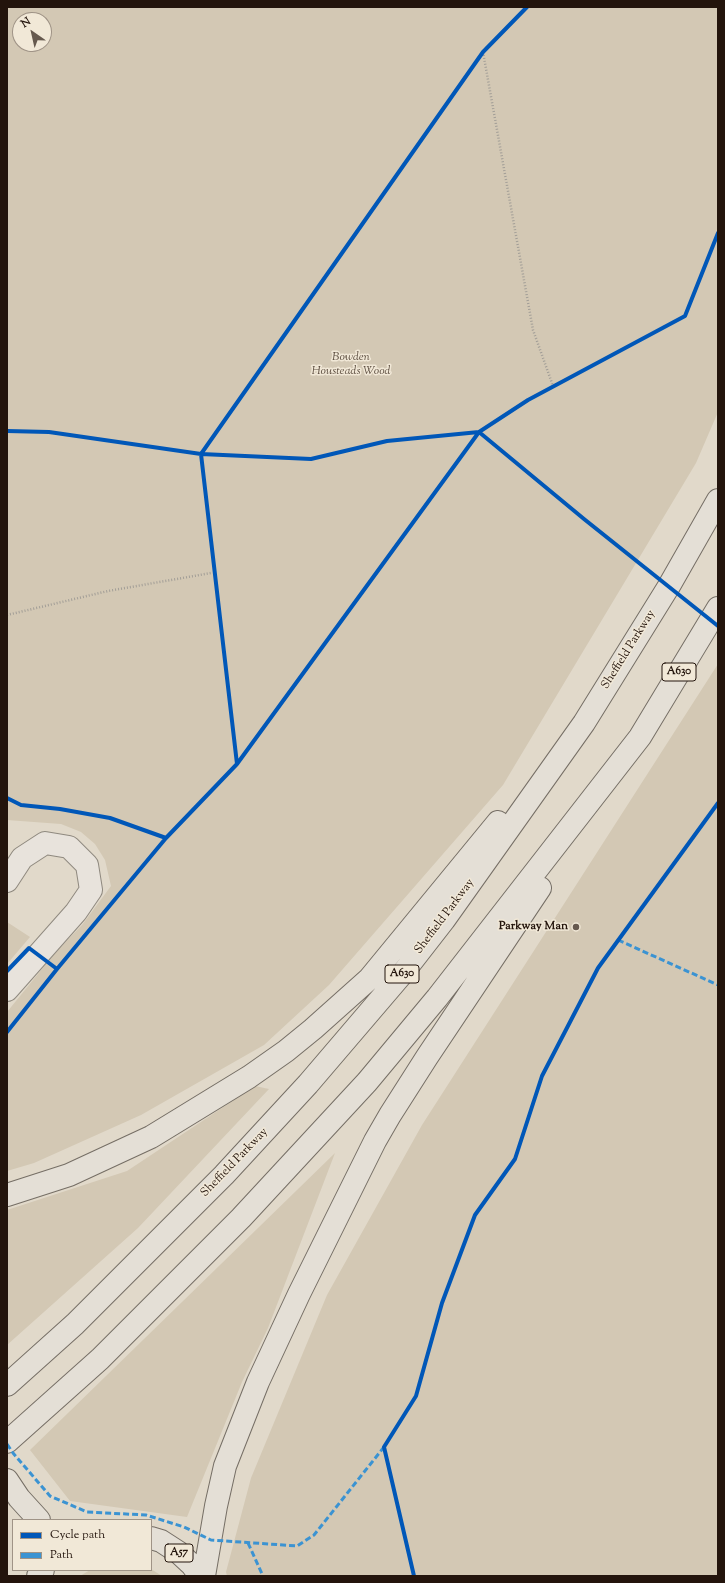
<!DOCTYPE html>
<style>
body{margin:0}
#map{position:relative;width:725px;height:1583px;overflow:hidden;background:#e1d9ca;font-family:"Sorts Mill Goudy",serif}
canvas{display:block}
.frame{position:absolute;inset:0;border:8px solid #23140c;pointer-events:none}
.legend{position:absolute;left:12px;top:1519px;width:140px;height:52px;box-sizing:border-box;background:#f1e8d7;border:1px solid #9f9386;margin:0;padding:5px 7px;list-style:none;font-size:12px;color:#23140c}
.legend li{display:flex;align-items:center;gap:8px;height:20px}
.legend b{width:20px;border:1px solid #9f9386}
.north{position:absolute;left:12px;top:12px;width:40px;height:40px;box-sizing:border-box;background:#f1e8d7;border:1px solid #9f9386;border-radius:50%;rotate:326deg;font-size:11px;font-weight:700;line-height:16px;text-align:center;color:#23140c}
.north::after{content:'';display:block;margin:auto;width:14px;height:18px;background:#66594e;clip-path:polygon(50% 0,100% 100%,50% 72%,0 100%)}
</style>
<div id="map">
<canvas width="725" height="1583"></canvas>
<div class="frame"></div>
<ul class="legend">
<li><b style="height:5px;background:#0057b8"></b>Cycle path</li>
<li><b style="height:5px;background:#3b93d2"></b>Path</li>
</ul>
<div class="north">N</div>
</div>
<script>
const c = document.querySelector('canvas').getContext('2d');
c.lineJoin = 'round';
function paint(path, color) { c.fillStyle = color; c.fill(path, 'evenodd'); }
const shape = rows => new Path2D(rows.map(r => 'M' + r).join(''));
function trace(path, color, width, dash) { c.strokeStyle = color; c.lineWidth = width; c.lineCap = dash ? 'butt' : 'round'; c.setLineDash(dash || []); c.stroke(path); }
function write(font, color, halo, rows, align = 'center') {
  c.font = font + ' "Sorts Mill Goudy",serif'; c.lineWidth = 3; c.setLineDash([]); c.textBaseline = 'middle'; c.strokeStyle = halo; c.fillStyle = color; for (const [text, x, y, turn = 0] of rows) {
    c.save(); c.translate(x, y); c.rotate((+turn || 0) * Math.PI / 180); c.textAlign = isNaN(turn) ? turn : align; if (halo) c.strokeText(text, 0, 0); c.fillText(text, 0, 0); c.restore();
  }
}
paint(shape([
 [7,7,718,7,718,412,696,463,503,785,329,985,264,1045,141,1115,34,1163,7,1171,7,1012,55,953,82,925,111,886,105,860,95,844,81,832,61,824,7,820],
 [20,20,44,20,44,44,20,44],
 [718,664,718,1576,227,1576,226,1572,251,1478,327,1295,422,1125],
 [7,922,30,937,7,964],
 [255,1086,269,1089,138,1228,7,1345,7,1210,127,1171],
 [335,1153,268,1328,242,1382,187,1517,70,1501,30,1450],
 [151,1569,162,1576,80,1576,90,1570]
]), '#d3c8b4');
const minor = shape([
 [7,881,22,858,45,843,69,847,87,865,91,890,76,912,7,990]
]);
const highway = shape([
 [7,1195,69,1175,151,1137,249,1077,286,1051,313,1029,369,979,498,822],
 [7,1385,75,1324,224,1175,308,1084,402,974,444,920,584,723,669,586,718,500],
 [7,1442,100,1359,241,1218,367,1082,437,998,640,737,718,608],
 [7,1480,19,1498,39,1520],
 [151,1538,161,1541,178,1552,192,1565,200,1576],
 [38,1576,43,1570],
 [204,1576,216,1506,225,1466,258,1382,299,1294,375,1141,390,1115,427,1057,540,888]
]);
trace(minor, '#8f897f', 24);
trace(highway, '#756e65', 24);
trace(shape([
 [483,52,533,330,553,386],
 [479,432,528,400,685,316,718,233],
 [7,615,108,591,211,573]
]), '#a29e97', 2.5, [1, 2]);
trace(minor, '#e8e3dc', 22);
trace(highway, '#e4dfd6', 22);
trace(shape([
 [618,940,718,985],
 [7,1444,13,1453,50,1496,87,1512,146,1515,184,1527,211,1540,297,1546,314,1535,384,1447],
 [248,1543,263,1576]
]), '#3b93d2', 3, [6, 3]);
trace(shape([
 [7,431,49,432,201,454,311,459,387,441,479,432,584,519,718,626],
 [237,764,201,454,483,52,527,7],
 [7,798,21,805,60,809,110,818,166,838,237,764,479,432,528,400,685,316,718,233],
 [7,971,29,948,57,969],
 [7,1032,57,969,166,838],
 [414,1576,384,1447,416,1396,442,1303,475,1215,515,1159,542,1076,598,968,718,803]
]), '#0057b8', 4);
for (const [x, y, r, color] of [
 [576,927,4,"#66594e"]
]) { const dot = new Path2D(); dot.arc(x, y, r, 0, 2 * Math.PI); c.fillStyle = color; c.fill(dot); trace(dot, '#f1e8d7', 1.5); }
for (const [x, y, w] of [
 [679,672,34],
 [402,974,34],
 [179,1553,28]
]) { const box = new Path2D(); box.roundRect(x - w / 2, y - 9, w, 18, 3); c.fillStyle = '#f1e8d7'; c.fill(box); trace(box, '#23140c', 1); }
write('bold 11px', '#23140c', null, [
 ["A630",679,672],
 ["A630",402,974],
 ["A57",179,1553]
]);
write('italic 12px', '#5d4e40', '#f1e8d7', [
 ["Bowden",351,358],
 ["Housteads Wood",351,372]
]);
write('12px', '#23140c', '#f1e8d7', [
 ["Sheffield Parkway",629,650,-58],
 ["Sheffield Parkway",445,917,-53],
 ["Sheffield Parkway",235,1163,-46]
]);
write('bold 12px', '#23140c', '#f1e8d7', [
 ["Parkway Man",568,927]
], 'right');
</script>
